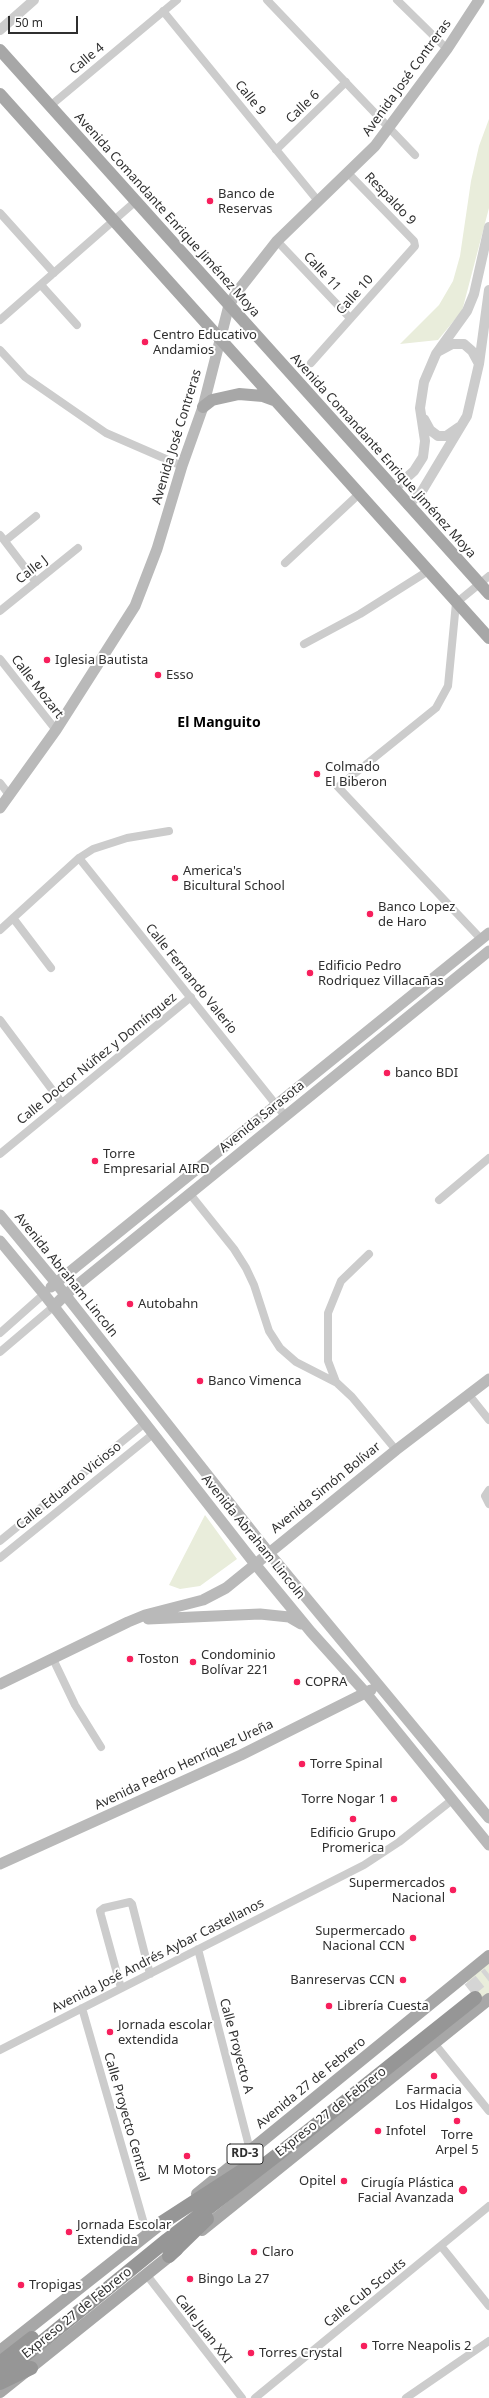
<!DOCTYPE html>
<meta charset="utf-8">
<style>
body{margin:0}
#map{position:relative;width:489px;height:2398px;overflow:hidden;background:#fff;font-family:"Noto Sans",sans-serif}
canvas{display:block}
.scale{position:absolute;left:8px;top:16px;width:70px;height:18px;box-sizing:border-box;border:2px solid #2f2f2f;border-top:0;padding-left:5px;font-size:12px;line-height:14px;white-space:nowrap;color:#2f2f2f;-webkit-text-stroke:3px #fff;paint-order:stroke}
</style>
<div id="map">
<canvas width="489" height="2398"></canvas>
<div class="scale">50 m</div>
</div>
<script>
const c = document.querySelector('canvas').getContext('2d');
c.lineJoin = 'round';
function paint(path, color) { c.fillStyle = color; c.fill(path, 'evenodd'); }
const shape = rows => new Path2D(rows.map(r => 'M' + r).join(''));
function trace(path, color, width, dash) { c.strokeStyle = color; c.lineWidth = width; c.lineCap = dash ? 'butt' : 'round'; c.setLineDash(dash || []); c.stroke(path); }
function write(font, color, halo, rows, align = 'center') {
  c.font = font + ' "Noto Sans",sans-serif'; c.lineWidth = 4; c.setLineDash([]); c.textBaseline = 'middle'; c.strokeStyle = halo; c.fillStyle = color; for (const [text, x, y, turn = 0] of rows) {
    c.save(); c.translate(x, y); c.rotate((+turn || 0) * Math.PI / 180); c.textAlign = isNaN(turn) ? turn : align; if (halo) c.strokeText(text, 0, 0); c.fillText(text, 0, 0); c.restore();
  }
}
paint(shape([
 [489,119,489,208,462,311,438,340,400,344,439,305,453,281,460,256,471,181,479,146],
 [205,1515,237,1559,200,1586,180,1589,169,1585],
 [489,1962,489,1996,483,2000,466,1981]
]), '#e9eddb');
trace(shape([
 [469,1990,489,1974]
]), '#d5d5d5', 14, [14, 7]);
trace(shape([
 [267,0,415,155],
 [397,0,447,49],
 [163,11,318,201],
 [50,106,177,0],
 [276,150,346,82],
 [0,213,54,273],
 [277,241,350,318],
 [41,285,77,325],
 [0,320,136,201],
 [0,350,25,377,106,433,182,466],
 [311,363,415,246,414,241,348,173],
 [0,535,36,582],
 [5,541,36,516],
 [285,563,359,494],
 [0,611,78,548],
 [304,644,360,614,428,571],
 [0,659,56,730],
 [0,783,10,796],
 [79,858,285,1116],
 [13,918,51,968],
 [0,930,79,858,93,849,127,838,169,831],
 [481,939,338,787,436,708,448,686,456,603,489,576],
 [0,1020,62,1103],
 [0,1154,191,997],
 [190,1194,234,1249,246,1268,254,1285,269,1331,280,1348,296,1362,337,1383,352,1397,396,1450],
 [439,1200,489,1158],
 [0,1333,44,1294],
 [0,1352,53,1307],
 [336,1382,328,1361,328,1313,341,1281,369,1254],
 [469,1395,489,1420],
 [489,1490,485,1496,489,1504],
 [0,1541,145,1423],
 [0,1558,153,1434],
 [53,1659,75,1705,101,1747],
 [198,1949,250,2150],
 [121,1988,101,1915,100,1911,104,1908,130,1902,132,1904,150,1974],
 [82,2008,147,2234],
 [434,2043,489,2111],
 [0,2050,364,1865,399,1842,452,1800],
 [441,2246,489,2306],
 [146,2274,242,2398],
 [255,2398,489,2206],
 [406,2398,489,2341]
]), '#ccc', 8);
trace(shape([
 [0,30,34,0],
 [439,351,452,344,464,344,472,351,479,364],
 [424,419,430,430,438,436,446,436,459,427],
 [394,489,414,471,423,457,425,441,420,408,424,382,436,354,467,311,474,294,489,227],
 [408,505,422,491,467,416,479,364,489,290]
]), '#ccc', 10);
trace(shape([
 [0,808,56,730,135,606,157,549,182,466,203,407,229,305,237,292,277,241,375,146,447,49,479,0],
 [0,1215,56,1283,269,1553,489,1818],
 [0,1241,44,1294,255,1564,311,1632,365,1692,489,1845],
 [51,1287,489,933],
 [53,1307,65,1295,489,951],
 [148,1619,260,1614,289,1617,301,1624],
 [0,1684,128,1622,145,1615,203,1600,226,1588,396,1450,489,1379],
 [0,1864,241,1755,371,1690]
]), '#b9b9b9', 11);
trace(shape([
 [0,50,489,594],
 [0,94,489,638],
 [203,407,212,400,239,394,263,396,274,400],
 [197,2194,489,1956],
 [202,2230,489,1999],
 [0,2351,167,2219],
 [0,2392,177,2250]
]), '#a7a7a7', 12);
trace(shape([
 [160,2224,248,2167],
 [169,2256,207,2219],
 [0,2363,32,2338],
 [0,2376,167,2240,303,2135,475,1998],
 [0,2383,31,2368]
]), '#969696', 14);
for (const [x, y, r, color] of [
 [210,201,4,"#f71f5c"],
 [145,342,4,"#f71f5c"],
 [47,660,4,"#f71f5c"],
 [158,675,4,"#f71f5c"],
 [317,774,4,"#f71f5c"],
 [175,878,4,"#f71f5c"],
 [370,914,4,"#f71f5c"],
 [310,973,4,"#f71f5c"],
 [387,1073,4,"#f71f5c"],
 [95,1161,4,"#f71f5c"],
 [130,1304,4,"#f71f5c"],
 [200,1381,4,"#f71f5c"],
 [130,1659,4,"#f71f5c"],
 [193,1662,4,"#f71f5c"],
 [297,1682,4,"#f71f5c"],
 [302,1764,4,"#f71f5c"],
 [394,1799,4,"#f71f5c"],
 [353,1819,4,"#f71f5c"],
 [453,1890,4,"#f71f5c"],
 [413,1938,4,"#f71f5c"],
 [403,1980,4,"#f71f5c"],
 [329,2006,4,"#f71f5c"],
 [110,2032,4,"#f71f5c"],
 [434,2076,4,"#f71f5c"],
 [457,2121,4,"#f71f5c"],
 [378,2131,4,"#f71f5c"],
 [187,2156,4,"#f71f5c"],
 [344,2181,4,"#f71f5c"],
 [463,2190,5,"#f71f5c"],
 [69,2232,4,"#f71f5c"],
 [254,2252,4,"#f71f5c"],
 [190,2279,4,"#f71f5c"],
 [21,2285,4,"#f71f5c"],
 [364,2346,4,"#f71f5c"],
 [251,2353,4,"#f71f5c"]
]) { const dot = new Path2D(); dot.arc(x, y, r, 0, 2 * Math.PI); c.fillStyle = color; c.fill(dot); trace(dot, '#fff', 1.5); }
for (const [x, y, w] of [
 [245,2154,36]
]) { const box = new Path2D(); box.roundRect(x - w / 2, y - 10, w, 20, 3); c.fillStyle = '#fff'; c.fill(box); trace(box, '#2f2f2f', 1); }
write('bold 12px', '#2f2f2f', null, [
 ["RD-3",245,2154]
]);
write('13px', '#2f2f2f', '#fff', [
 ["Calle 4",87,59,-40],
 ["Avenida José Contreras",407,78,-54],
 ["Calle 9",250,98,51],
 ["Calle 6",303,107,-44],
 ["Respaldo 9",390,199,46],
 ["Avenida Comandante Enrique Jiménez Moya",167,215,48],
 ["Calle 11",322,272,47],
 ["Calle 10",355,295,-48],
 ["Avenida José Contreras",177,437,-73],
 ["Avenida Comandante Enrique Jiménez Moya",383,456,48],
 ["Calle J",32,570,-38],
 ["Calle Mozart",37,687,52],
 ["Calle Fernando Valerio",191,979,51],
 ["Calle Doctor Núñez y Domínguez",97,1059,-39],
 ["Avenida Sarasota",262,1117,-39],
 ["Avenida Abraham Lincoln",66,1275,51],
 ["Calle Eduardo Vicioso",69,1486,-39],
 ["Avenida Simón Bolívar",326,1488,-39],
 ["Avenida Abraham Lincoln",253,1537,51],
 ["Avenida Pedro Henríquez Ureña",184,1765,-25],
 ["Avenida José Andrés Aybar Castellanos",158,1956,-27],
 ["Calle Proyecto A",236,2046,75],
 ["Avenida 27 de Febrero",311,2083,-39],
 ["Expreso 27 de Febrero",331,2112,-38],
 ["Calle Proyecto Central",126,2117,74],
 ["Calle Cub Scouts",365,2293,-39],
 ["Expreso 27 de Febrero",77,2313,-39],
 ["Calle Juan XXI",203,2329,52]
]);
write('13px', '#2f2f2f', '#fff', [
 ["Banco de",218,194],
 ["Reservas",218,209],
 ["Centro Educativo",153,335],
 ["Andamios",153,350],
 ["Iglesia Bautista",55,660],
 ["Esso",166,675],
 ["Colmado",325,767],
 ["El Biberon",325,782],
 ["America's",183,871],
 ["Bicultural School",183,886],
 ["Banco Lopez",378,907],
 ["de Haro",378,922],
 ["Edificio Pedro",318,966],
 ["Rodriquez Villacañas",318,981],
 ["banco BDI",395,1073],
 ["Torre",103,1154],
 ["Empresarial AIRD",103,1169],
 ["Autobahn",138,1304],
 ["Banco Vimenca",208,1381],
 ["Condominio",201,1655],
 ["Bolívar 221",201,1670],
 ["Toston",138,1659],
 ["COPRA",305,1682],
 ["Torre Spinal",310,1764],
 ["Torre Nogar 1",386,1799,"right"],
 ["Edificio Grupo",353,1833,"center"],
 ["Promerica",353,1848,"center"],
 ["Supermercados",445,1883,"right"],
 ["Nacional",445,1898,"right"],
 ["Supermercado",405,1931,"right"],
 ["Nacional CCN",405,1946,"right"],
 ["Banreservas CCN",395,1980,"right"],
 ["Librería Cuesta",337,2006],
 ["Jornada escolar",118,2025],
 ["extendida",118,2040],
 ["Farmacia",434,2090,"center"],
 ["Los Hidalgos",434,2105,"center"],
 ["Infotel",386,2131],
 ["Torre",457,2135,"center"],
 ["Arpel 5",457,2150,"center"],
 ["M Motors",187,2170,"center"],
 ["Opitel",336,2181,"right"],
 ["Cirugía Plástica",454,2183,"right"],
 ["Facial Avanzada",454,2198,"right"],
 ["Jornada Escolar",77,2225],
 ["Extendida",77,2240],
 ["Claro",262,2252],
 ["Bingo La 27",198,2279],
 ["Tropigas",29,2285],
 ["Torre Neapolis 2",372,2346],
 ["Torres Crystal",259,2353]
], 'left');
write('bold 14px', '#000', '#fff', [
 ["El Manguito",219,723]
]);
</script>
